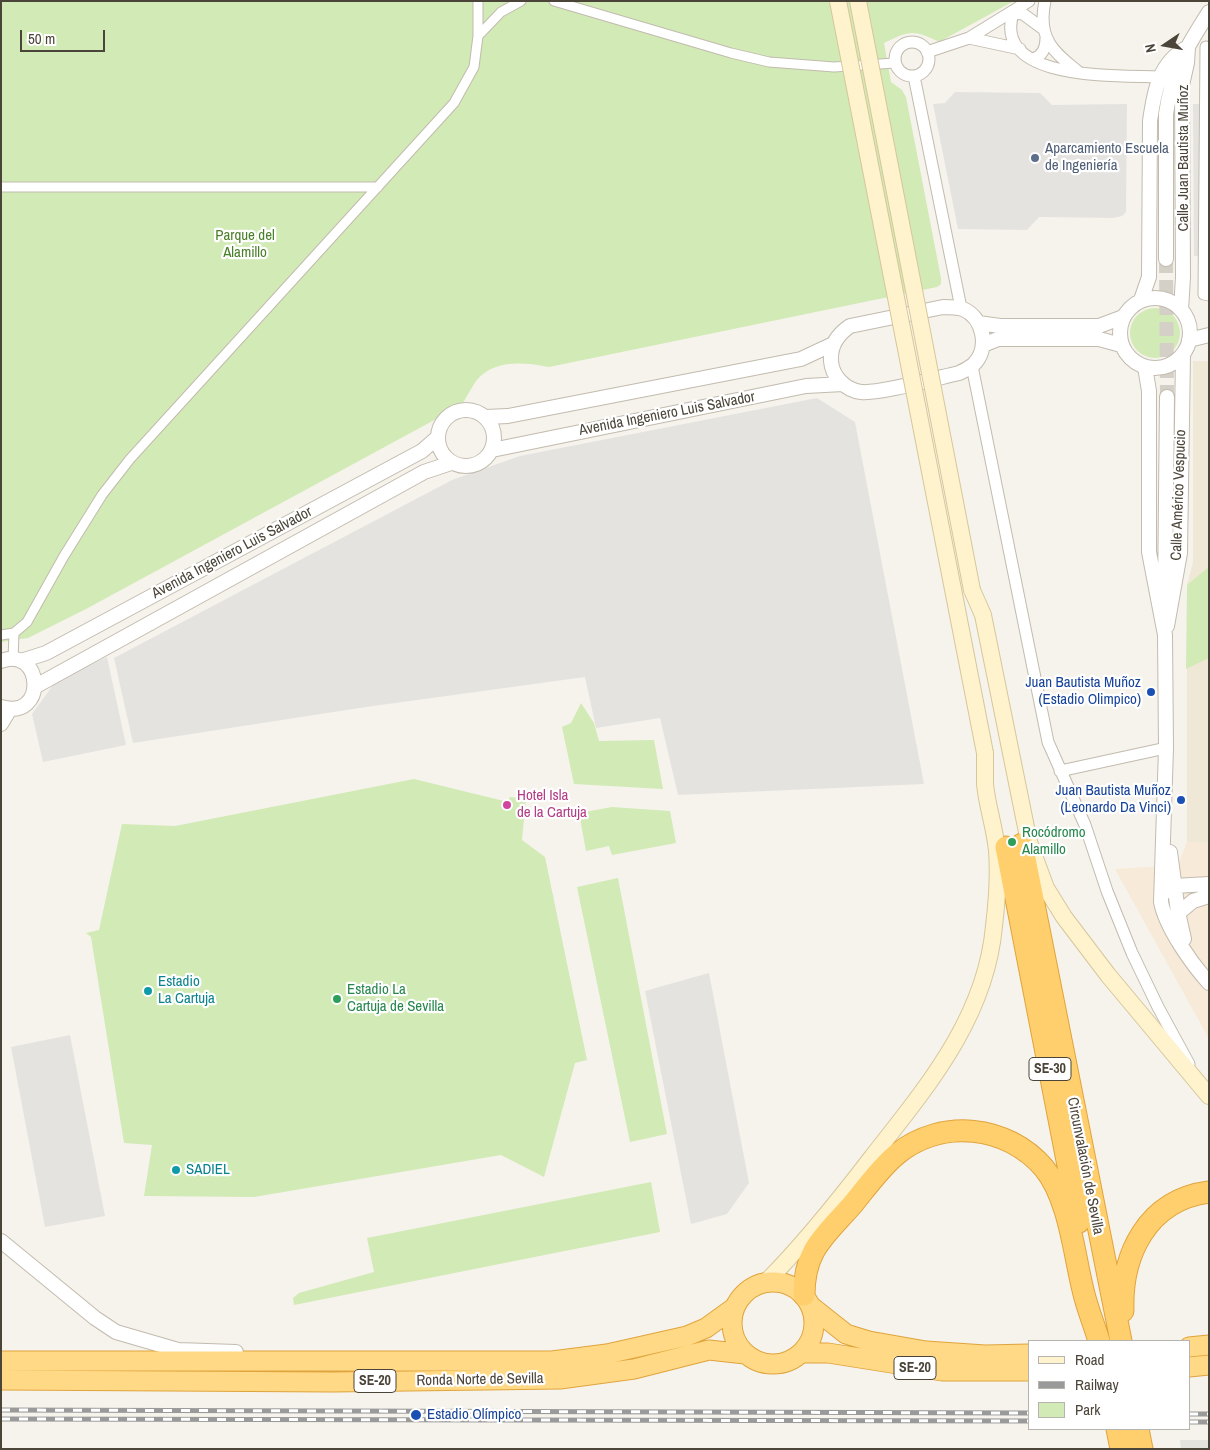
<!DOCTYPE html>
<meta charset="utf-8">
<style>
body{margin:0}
#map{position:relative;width:1210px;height:1450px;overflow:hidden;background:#f6f3ec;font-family:"Archivo Narrow",sans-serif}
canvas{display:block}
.frame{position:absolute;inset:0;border:2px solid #4b4439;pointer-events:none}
.legend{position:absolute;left:1028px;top:1340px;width:162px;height:90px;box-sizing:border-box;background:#fff;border:1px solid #b7b4b0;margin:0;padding:6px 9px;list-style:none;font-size:15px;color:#4b4439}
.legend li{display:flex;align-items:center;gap:10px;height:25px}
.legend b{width:25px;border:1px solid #b7b4b0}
.north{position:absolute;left:1140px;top:20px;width:50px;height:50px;-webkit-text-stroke:4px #fff;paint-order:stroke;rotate:258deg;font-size:14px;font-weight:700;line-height:20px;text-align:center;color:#4b4439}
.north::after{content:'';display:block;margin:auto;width:18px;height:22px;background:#4b4439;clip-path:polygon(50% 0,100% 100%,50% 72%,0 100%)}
.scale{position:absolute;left:20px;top:30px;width:85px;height:22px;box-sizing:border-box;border:2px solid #4b4439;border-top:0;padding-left:6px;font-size:15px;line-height:18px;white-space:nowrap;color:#4b4439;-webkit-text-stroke:4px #fff;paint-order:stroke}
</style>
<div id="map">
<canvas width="1210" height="1450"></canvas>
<div class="frame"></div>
<ul class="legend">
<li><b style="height:6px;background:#fff3cd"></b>Road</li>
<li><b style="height:6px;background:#9a9a9a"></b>Railway</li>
<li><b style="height:14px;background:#d2eab5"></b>Park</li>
</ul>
<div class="north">N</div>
<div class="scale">50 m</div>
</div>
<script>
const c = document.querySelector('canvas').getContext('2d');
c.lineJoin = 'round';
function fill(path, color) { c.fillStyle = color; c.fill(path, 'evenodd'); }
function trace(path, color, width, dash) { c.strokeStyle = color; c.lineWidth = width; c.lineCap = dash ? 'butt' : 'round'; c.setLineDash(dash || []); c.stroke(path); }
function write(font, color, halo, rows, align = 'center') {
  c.font = font + ' "Archivo Narrow",sans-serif'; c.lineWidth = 4.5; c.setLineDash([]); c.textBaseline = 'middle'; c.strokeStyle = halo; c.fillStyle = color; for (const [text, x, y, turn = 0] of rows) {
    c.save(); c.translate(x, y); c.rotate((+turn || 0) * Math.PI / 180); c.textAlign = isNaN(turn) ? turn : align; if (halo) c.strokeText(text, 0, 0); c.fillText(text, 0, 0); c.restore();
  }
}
const commercial = new Path2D(`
 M1187 842H1209V1039L1115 869 1178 865Z`);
const education = new Path2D(`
 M1193 361H1209V842H1187V585L1193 562Z`);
const green = new Path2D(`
 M1 1H1014L939 42C913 29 909 31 884 43L891 82 902 90 906 97 941 278V284L937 287 549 367C525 362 493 359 476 381 471 389 466 397 462 405L86 609 28 638 1 642Z
 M1130 333a25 25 0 1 1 50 0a25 25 0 1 1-50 0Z
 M1209 567V658L1186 669 1187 585Z
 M581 703 594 723 599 741 654 740 663 789 574 784 562 727 571 723Z
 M414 779 508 802 510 797 526 799 522 840 545 857 587 1060 575 1063 544 1177 501 1155 254 1197 144 1196 152 1145 124 1143 91 937 86 933 99 930 122 824 175 826Z
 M612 807 670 811 676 843 612 855 609 846 586 851 579 813Z
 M618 878 667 1134 630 1142 577 887Z
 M651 1182 660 1232 294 1305 293 1298 299 1293 374 1272 367 1238Z`);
const parking = new Path2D(`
 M955 92 1040 93 1052 105 1127 104 1126 212 1122 216 1113 218 1039 217 1027 230 958 229 933 104 945 103Z
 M1193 104H1201L1202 256H1194Z
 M817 398 855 422 924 784 678 795 660 718 596 728 585 677 366 707 133 743 114 658 452 480 520 456Z
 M107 657 126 745 43 762 32 714 56 681Z
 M709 973 749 1183 727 1214 691 1224 645 991Z
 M70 1035 105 1216 45 1227 11 1047Z
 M1180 1440H1209V1449H1181Z`);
const tertiaryTunnel = new Path2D(`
 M1166 259 1167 397`);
const pedestrian = new Path2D(`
 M554 1 731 53 769 62 834 67 895 63
 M478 36 501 12 521 1
 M1 187H378
 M1 635 14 633 27 622 64 556 102 495 130 459 454 103 474 67 478 36V1
 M13 659 14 633`);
const minor = new Path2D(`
 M1045 1C1037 38 1053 52 1080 73
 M1042 28 1023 14 1013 13C992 82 1119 75 1159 77
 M969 38 1020 49
 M895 59a17 17 0 1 1 34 0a17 17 0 1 1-34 0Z
 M1206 47 1204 294 1209 295
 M927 52 969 38 1029 1
 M1032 59C1042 57 1046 48 1046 38
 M914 76 961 308
 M972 366 1048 742 1085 825 1107 891 1132 953 1158 1007 1189 1064
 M1060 771 1166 748`);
const tertiary = new Path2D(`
 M1166 259V114C1172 70 1186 48 1209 12
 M1120 333a35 35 0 1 1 70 0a35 35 0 1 1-70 0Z
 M1141 300 1149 277 1150 121C1154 92 1159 62 1188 47
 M943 307C949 307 957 307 963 309 984 318 990 349 973 365 969 368 964 371 959 373 937 378 880 394 861 392 845 390 832 376 831 361 830 345 838 334 850 326Z
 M1181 310 1183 277 1182 85 1187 63 1188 47
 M978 323 1000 326H1099L1123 317
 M1189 340 1209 335
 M983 345 998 339H1099L1121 345
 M1145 367 1149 391V552L1165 635 1166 748 1161 902C1166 928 1192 964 1209 983
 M438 438a28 28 0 1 1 56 0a28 28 0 1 1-56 0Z
 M486 417 508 416 801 359 833 344
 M492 450 806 386 843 384
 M1165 596 1167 397
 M1167 626 1180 553 1183 355
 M1 661C43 645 48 721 1 707
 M21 661 46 653 422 451 438 437
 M36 686 424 472 451 463
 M1 724 10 709
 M1170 852 1178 912 1184 939
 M1169 891 1174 886 1209 884
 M1174 917 1193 901 1209 896
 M1 1241 95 1318 116 1332 178 1350 236 1352`);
const secondary = new Path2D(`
 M972 590 983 615 1029 842 1046 888 1064 917 1108 975 1209 1096
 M767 1281C805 1243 839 1200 872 1157 926 1088 986 1018 994 926 997 901 999 876 997 851 995 828 987 806 985 784 985 774 985 763 985 753`);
const trunk = new Path2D(`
 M732 1323a41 41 0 1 1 82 0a41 41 0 1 1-82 0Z
 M812 1307 846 1334 869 1341 926 1351 985 1355 1029 1354
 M1189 1347 1209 1345
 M801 1353H828L942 1371H1029
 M1 1361H552L607 1354 687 1336 706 1328 735 1307
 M1189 1367 1209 1365
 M1 1380 333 1382 560 1379 634 1369 709 1350 745 1354`);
const motorway = new Path2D(`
 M1022 844 1121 1341
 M1006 847 1079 1222
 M804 1295C804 1250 824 1237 852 1205 866 1188 880 1168 897 1154 942 1118 1007 1125 1044 1168 1069 1198 1074 1254 1083 1290 1087 1308 1094 1324 1099 1341
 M1123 1311C1121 1255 1147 1200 1209 1192
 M1117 1429 1121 1449
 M1138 1429 1142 1449`);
const rail = new Path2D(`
 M1 1410 1029 1413
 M1189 1414H1209
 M1 1419 1029 1421
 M1189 1422H1209`);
const secondaryBridge = new Path2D(`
 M838 1 985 753
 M858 1 972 590`);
const markers = [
 [1035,158,5,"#5c6f8a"],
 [1151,692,5,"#1a4fb4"],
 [1181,800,5,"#1a4fb4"],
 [507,805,5,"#d1479c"],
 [1012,842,5,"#2e9e5b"],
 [148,991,5,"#0f9aa8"],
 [337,999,5,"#2e9e5b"],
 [176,1170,5,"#0f9aa8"],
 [416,1415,6,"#1a4fb4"]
];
const shields = [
 [1050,1069,42],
 [915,1368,42],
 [375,1381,42]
];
const shieldNames = [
 ["SE-30",1050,1069],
 ["SE-20",915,1368],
 ["SE-20",375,1381]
];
const serviceNames = [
 ["Aparcamiento Escuela",1045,149],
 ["de Ingeniería",1045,166]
];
const streetNames = [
 ["Calle Juan Bautista Muñoz",1184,158,-90],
 ["Avenida Ingeniero Luis Salvador",667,414,-11],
 ["Calle Américo Vespucio",1179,495,-88],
 ["Avenida Ingeniero Luis Salvador",232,553,-28],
 ["Circunvalación de Sevilla",1085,1166,79],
 ["Ronda Norte de Sevilla",480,1380,-1]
];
const parkNames = [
 ["Parque del",245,236],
 ["Alamillo",245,253]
];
const transitNames = [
 ["Juan Bautista Muñoz",1141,683],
 ["(Estadio Olimpico)",1141,700],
 ["Juan Bautista Muñoz",1171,791],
 ["(Leonardo Da Vinci)",1171,808],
 ["Estadio Olímpico",427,1415,"left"]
];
const hotelNames = [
 ["Hotel Isla",517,796],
 ["de la Cartuja",517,813]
];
const leisureNames = [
 ["Rocódromo",1022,833],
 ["Alamillo",1022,850],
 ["Estadio La",347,990],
 ["Cartuja de Sevilla",347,1007]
];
const cultureNames = [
 ["Estadio",158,982],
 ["La Cartuja",158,999],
 ["SADIEL",186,1170]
];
fill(commercial, '#f7ead8');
fill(education, '#efe8d6');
fill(green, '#d2eab5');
fill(parking, '#e5e3e0');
trace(tertiaryTunnel, '#d4d0c8', 14, [14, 7]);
trace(pedestrian, '#c2bbae', 11);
trace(minor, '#c2bbae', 13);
trace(tertiary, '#c2bbae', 16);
trace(secondary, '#d6c79b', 18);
trace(trunk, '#e0a43c', 21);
trace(motorway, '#e0a43c', 23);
trace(pedestrian, '#fff', 9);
trace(minor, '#fff', 11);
trace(tertiary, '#fff', 14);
trace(secondary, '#fff3cd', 16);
trace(trunk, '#ffd985', 19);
trace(motorway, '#ffcf6e', 21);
trace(rail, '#9a9a9a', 5);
trace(rail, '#fff', 3, [9]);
trace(secondaryBridge, '#d6c79b', 18, []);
trace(secondaryBridge, '#fff3cd', 16);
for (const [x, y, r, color] of markers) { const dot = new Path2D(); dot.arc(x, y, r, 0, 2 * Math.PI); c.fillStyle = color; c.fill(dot); trace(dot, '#fff', 2); }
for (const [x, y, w] of shields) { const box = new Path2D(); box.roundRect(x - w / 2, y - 11.5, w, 23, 4); c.fillStyle = '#fff'; c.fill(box); trace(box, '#4b4439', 1); }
write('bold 14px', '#4b4439', null, shieldNames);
write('15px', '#4e5e75', '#fff', serviceNames, 'left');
write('15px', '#4b4439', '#fff', streetNames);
write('15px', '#4a7f2a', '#fff', parkNames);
write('15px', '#164399', '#fff', transitNames, 'right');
write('15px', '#b23c85', '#fff', hotelNames, 'left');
write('15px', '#27864d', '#fff', leisureNames, 'left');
write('15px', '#0d838f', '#fff', cultureNames, 'left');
</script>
